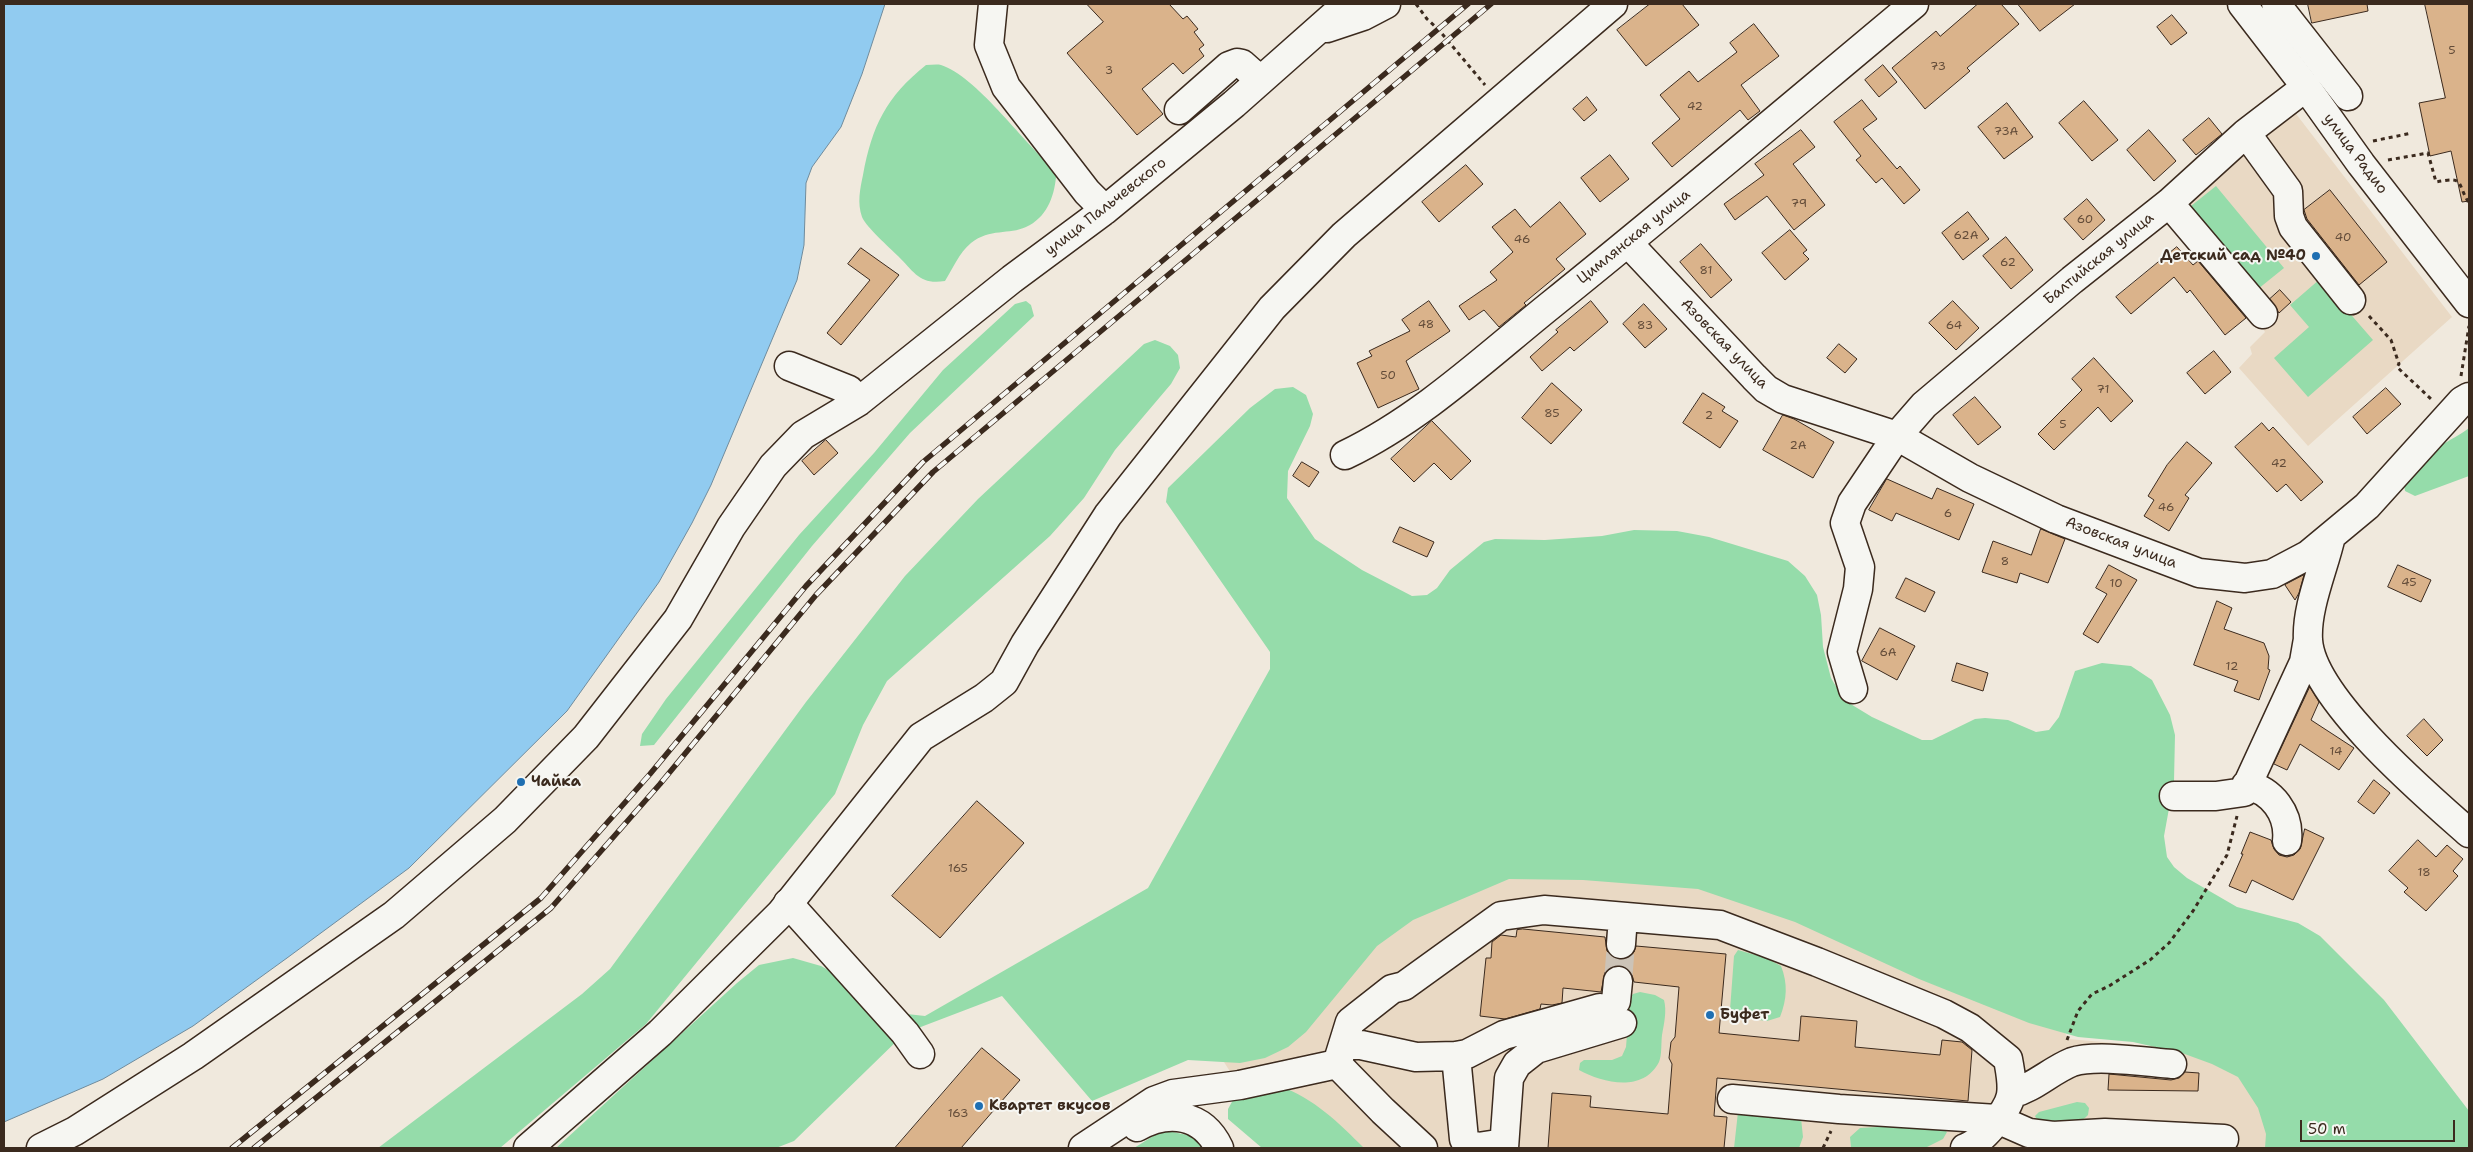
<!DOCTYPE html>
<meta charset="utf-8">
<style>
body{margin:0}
#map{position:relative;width:2473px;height:1152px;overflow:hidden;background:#f0e9dd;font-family:"Shantell Sans",sans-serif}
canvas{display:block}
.frame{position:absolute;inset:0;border:5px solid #3b2a1e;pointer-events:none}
.scale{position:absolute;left:2300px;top:1120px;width:155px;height:22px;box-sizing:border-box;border:2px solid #3b2a1e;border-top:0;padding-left:6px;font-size:15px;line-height:18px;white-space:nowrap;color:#3b2a1e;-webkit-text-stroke:4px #f6f6f2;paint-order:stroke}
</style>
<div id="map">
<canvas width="2473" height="1152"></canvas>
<div class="frame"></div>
<div class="scale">50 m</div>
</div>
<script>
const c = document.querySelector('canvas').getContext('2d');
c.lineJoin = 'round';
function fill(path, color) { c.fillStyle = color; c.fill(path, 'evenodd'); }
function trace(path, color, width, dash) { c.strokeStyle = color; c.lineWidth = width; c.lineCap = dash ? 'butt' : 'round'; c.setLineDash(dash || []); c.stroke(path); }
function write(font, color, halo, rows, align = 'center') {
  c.font = font + ' "Shantell Sans",sans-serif'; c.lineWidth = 4; c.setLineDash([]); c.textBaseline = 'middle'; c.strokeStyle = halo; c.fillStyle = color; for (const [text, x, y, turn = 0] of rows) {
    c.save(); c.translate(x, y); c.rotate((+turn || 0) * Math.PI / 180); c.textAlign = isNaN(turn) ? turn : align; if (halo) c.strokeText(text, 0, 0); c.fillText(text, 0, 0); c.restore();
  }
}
const built = new Path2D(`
 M2290 106 2452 317 2308 446 2239 368 2252 354 2250 347 2265 332 2181 199Z
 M1281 809 1749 848 2043 988 2068 1039 2243 1054 2314 1148H1279L1151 948Z`);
const green = new Path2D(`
 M926 65C931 65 937 64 941 65 976 76 1022 141 1051 166L1056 177C1054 198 1046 218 1026 227 1009 235 990 228 971 243 959 253 953 268 945 281 920 285 915 273 898 256 889 247 867 228 862 217 857 203 860 189 863 175 872 126 886 97 926 65Z
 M2216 186 2284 268 2258 289 2191 206Z
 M2320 279 2373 340 2308 397 2274 358 2309 327 2290 305Z
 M1026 301 1031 305 1034 316 910 433 812 546 654 745 640 746 642 734 666 699 799 535 874 453 943 370 1015 304Z
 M1155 340 1170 346 1178 355 1180 368 1171 384 1115 450 1084 498 1050 536 887 681 863 725 835 794 646 1024 500 1148H378L582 994 610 969 806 702 905 576 978 499 1144 344Z
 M1293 387 1306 395 1313 414 1310 426 1288 471 1287 498 1315 539 1362 570 1412 596 1427 595 1437 588 1450 570 1484 542 1495 539 1545 540 1602 536 1634 530 1677 531 1709 537 1788 561 1805 576 1817 595 1821 615 1823 647 1831 678 1844 700 1872 717 1922 740H1932L1975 719 1985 718 2008 720 2036 732 2049 730 2059 717 2075 671 2102 663 2131 666 2152 680 2170 715 2175 735 2174 781 2164 836 2167 857 2174 867 2187 878 2237 907 2298 923 2320 936 2384 1000 2469 1111V1148H2265L2266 1134 2258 1108 2238 1077 2212 1064 2182 1053 2133 1042 2078 1037 2029 1023 1919 979 1795 922 1698 889 1583 880 1509 879 1413 920 1377 946 1306 1032 1288 1047 1265 1058 1240 1063 1188 1060 1092 1101 1002 996 905 1033 794 1141 776 1148H556L737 983 759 965 793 958 821 966 907 1014 925 1016 1148 888 1270 669V652L1166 502 1168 488 1250 408 1275 389Z
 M2469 428V476L2415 496 2405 491C2401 459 2449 444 2469 428Z
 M1738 950 1766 958 1781 966C1788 984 1787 999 1780 1017L1767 1021 1735 1017 1730 1010 1734 956Z
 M1640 992 1655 995 1664 1000C1667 1011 1664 1024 1662 1035 1661 1043 1662 1055 1659 1062 1643 1093 1603 1083 1579 1070L1580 1063 1584 1060H1612L1622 1056 1626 1047 1630 998 1633 994Z
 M1279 1086C1314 1098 1339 1123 1364 1148H1262L1228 1119V1109L1233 1100Z
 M2077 1102 2085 1103 2089 1108 2088 1115C2075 1129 2055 1123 2038 1121L2035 1116 2039 1112Z
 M1738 1112 1801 1118 1803 1137 1799 1148H1734Z
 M1894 1126 1941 1128 1947 1132 1943 1139 1927 1147H1851L1850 1137 1860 1128Z
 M1168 1131 1192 1136 1206 1148H1134L1155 1135Z`);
const water = new Path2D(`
 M4 4H885L862 74 841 127 812 167 806 183 804 245 797 280 711 485 692 523 659 582 567 711 409 868 287 958 193 1026 103 1079 4 1122Z`);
const building = new Path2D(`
 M1087 4H1169L1183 19 1187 16 1198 29 1194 32 1204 45 1199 49 1204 56 1183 74 1173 63 1142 89 1163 114 1137 135 1067 53 1103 22Z
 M1650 4H1682L1699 25 1646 66 1617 30Z
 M1978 4H2001L2019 24 1967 68 1970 71 1925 109 1892 68 1936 31 1940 36Z
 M2018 4H2075L2040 31Z
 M2308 4H2367L2368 11 2312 23Z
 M2425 4H2469V201L2462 202 2451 151 2430 156 2419 103 2445 98Z
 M2172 15 2187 33 2171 45 2157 27Z
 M1754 24 1779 56 1741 85 1760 111 1748 120 1740 110 1672 167 1652 143 1680 119 1660 95 1689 71 1698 82 1737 52 1730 43Z
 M1883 65 1897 82 1879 97 1865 80Z
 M1587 97 1597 110 1584 121 1573 109Z
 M1862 100 1877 119 1863 129 1897 169 1900 166 1920 190 1904 204 1882 178 1876 183 1856 160 1861 156 1834 122Z
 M2084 101 2118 140 2092 161 2059 123Z
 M2007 103 2033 137 2004 159 1978 127Z
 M2209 118 2222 134 2196 155 2183 140Z
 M1801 130 1815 147 1793 164 1825 205 1794 230 1767 196 1735 220 1724 204 1764 175 1755 164Z
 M2149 130 2176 161 2154 181 2127 150Z
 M1610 155 1629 179 1600 202 1581 178Z
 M1466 165 1483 184 1439 222 1422 202Z
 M2330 190 2387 262 2359 285 2307 219 2304 210Z
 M2087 199 2105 220 2083 240 2064 219Z
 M1560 202 1586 234 1556 259 1565 269 1524 303 1526 305 1499 327 1484 310 1469 320 1459 306 1497 280 1490 272 1513 252 1492 227 1515 209 1530 227Z
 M1968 212 1989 239 1963 260 1942 233Z
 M1790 230 1807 250 1803 253 1809 259 1785 280 1762 253Z
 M2006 237 2033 270 2011 289 1983 256Z
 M1701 244 1732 280 1711 298 1680 262Z
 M2177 247 2193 265 2198 261 2246 318 2225 335 2190 290 2187 293 2174 277 2131 314 2116 297Z
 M861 248 899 275 841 345 827 333 870 280 848 264Z
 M2280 290 2291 302 2279 313 2270 299Z
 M1429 301 1450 331 1406 361 1419 389 1378 408 1357 363 1372 356 1369 351 1410 331 1402 320Z
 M1591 301 1608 322 1574 351 1570 347 1542 371 1530 357 1558 332 1556 330Z
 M1953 301 1979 328 1956 350 1929 323Z
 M1644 304 1667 329 1645 348 1623 324Z
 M1839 344 1857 359 1845 373 1827 358Z
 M2214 351 2231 372 2205 394 2187 373Z
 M2094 358 2133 401 2111 422 2098 407 2054 450 2038 434 2082 390 2072 379Z
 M1552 383 1582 410 1551 444 1522 418Z
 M2386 388 2401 404 2367 434 2353 417Z
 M1703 393 1725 407 1722 411 1738 421 1720 448 1683 423Z
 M1975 397 2001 427 1978 445 1953 415Z
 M1783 415 1794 419 1834 442 1813 478 1763 450Z
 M1432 421 1471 461 1451 480 1434 463 1414 482 1391 459Z
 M2262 423 2269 431 2273 427 2323 482 2301 501 2286 484 2277 492 2235 447Z
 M826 440 838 453 814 475 802 461Z
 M2187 442 2212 463 2185 495 2189 498 2169 531 2144 516 2154 500 2148 496 2167 465Z
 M1302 462 1319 472 1309 487 1293 476Z
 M1887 479 1932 499 1937 488 1974 504 1959 540 1896 513 1892 521 1869 510Z
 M1400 527 1434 542 1427 557 1393 542Z
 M2041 529 2065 539 2048 583 2020 573 2017 583 1982 572 1993 541 2031 555Z
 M2109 565 2137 580 2098 643 2083 634 2107 594 2096 588Z
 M2398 565 2431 580 2421 602 2388 587Z
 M2304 575 2299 593 2295 600 2285 585Z
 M1906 578 1935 592 1925 612 1896 598Z
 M2217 601 2232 608 2224 629 2264 643 2269 656 2268 669 2270 670 2259 700 2234 691 2238 681 2194 665Z
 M1880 628 1915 646 1897 680 1862 661Z
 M1957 663 1988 673 1983 691 1952 681Z
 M2310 687 2319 702 2311 720 2354 748 2339 770 2300 744 2287 770 2274 764Z
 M2424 719 2443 740 2427 756 2407 736Z
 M2374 780 2390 793 2374 814 2358 802Z
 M977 801 1024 843 940 938 892 896Z
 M2305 829 2324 838 2293 900 2252 880 2246 893 2229 886 2243 854H2241L2250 832 2271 840 2274 849 2279 855 2287 857 2294 855 2300 849Z
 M2418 840 2436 857 2447 845 2463 859 2453 871 2458 876 2426 911 2404 892 2408 888 2389 871Z
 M1523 929 1605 937 1607 951 1613 957 1619 959 1628 958 1634 952 1636 946 1726 954 1719 1033 1799 1041 1801 1016 1857 1021 1855 1047 1940 1055 1942 1040 1962 1042 1972 1050 1968 1101 1717 1078 1714 1116 1727 1117 1724 1148H1548L1552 1093 1591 1096 1590 1107 1668 1114 1672 1064 1669 1058 1671 1042 1675 1037 1679 987 1634 982 1632 975 1627 969 1619 965 1611 967 1605 972 1601 992 1563 988 1562 1003 1552 1005 1541 1004 1540 1009 1505 1019 1480 1016 1486 958H1491L1492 942 1501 935 1516 937 1517 930Z
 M982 1048 1020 1080 961 1148H895Z
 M2185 1072 2199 1073 2198 1091 2108 1090 2109 1074 2171 1080 2179 1078Z`);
const minorTunnel = new Path2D(`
 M1618 981 1621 944`);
const path = new Path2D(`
 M1416 4 1427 19 1438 29 1485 85
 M2373 141 2412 133
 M2388 160 2428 153 2436 182C2466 176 2456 183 2469 203
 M2369 316 2391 340 2399 364 2397 367 2432 400
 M2461 376 2469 326
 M2067 1040 2078 1011 2092 994 2109 986 2150 960 2169 943 2193 911 2227 855 2237 816
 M1823 1148 1831 1131`);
const minor = new Path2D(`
 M993 4 989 45 1006 87 1087 192 1105 210
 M2276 4 2348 96
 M1327 28 1363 16 1386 4
 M1179 110 1229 66 1237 63 1242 64 1260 80
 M2246 133 2288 191 2289 216 2293 227 2351 300
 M2169 203 2263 314
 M1628 243 1754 377 1766 389 1783 399 1897 436 1970 478 2056 519 2199 573 2245 578 2272 574 2308 555 2367 506 2462 401 2469 397
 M789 366 849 390 858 402
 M1345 455C1422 418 1486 357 1552 304 1674 206 1794 104 1914 4
 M2331 536C2324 568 2306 607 2308 640 2312 698 2425 794 2469 833
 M1853 689 1842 652 1858 589 1860 567 1845 523 1852 503 1897 436 1924 405 2072 280 2169 203 2246 133 2306 87
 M2246 785C2272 790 2290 814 2287 841
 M2174 796H2216L2244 792 2304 662 2308 639
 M788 903 905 1033 920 1054
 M1621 944 1623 917
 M1616 1001 1618 981
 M1343 1045H1361L1416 1057 1456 1056 1467 1054 1504 1035 1600 1008
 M1456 1056 1464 1139 1467 1144 1478 1147 1504 1143
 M1337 1064 1350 1022 1392 989 1404 986 1501 916 1544 910 1720 925 1817 962 1944 1014 1970 1028 2008 1059C2010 1071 2013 1083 2011 1095 2008 1111 1981 1143 1965 1148
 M1337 1064 1383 1111 1423 1148
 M2011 1094C2034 1088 2050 1071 2072 1062 2096 1054 2146 1062 2172 1064
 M1732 1099 1839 1109 1997 1119 2029 1133 2053 1136 2105 1133 2224 1139
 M1137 1127C1169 1109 1203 1114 1219 1148
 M41 1148 75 1131 193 1056 394 915 505 820 586 737 678 619 731 527 773 466 803 435 858 402 1012 279 1105 210 1234 104 1347 4
 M1083 1148 1154 1101 1173 1094 1240 1085 1337 1064
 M1504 1148 1509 1078 1517 1064 1536 1049 1622 1023`);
const major = new Path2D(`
 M2242 4 2306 87 2361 164 2469 303
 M528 1148 660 1033 781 913 921 737 984 698 1004 682 1025 644 1108 515 1272 308 1344 235 1613 4`);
const rail = new Path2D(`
 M232 1148 541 898 650 774 806 586 923 462 1468 4
 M254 1148 551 908 660 784 816 595 933 472 1491 4`);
const markers = [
 [2316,256,5,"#1f6fb2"],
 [521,782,5,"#1f6fb2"],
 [1710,1015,5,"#1f6fb2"],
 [979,1106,5,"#1f6fb2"]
];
const numberNames = [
 ["5",2452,51],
 ["73",1938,67],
 ["3",1109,71],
 ["42",1695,107],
 ["73А",2006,132],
 ["79",1799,204],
 ["60",2085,220],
 ["62А",1966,236],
 ["40",2343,238],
 ["46",1522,240],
 ["62",2008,263],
 ["81",1706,271],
 ["48",1426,325],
 ["83",1645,326],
 ["64",1954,326],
 ["50",1388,376],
 ["71",2103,390],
 ["85",1552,414],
 ["2",1709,416],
 ["5",2063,425],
 ["2А",1798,446],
 ["42",2279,464],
 ["46",2166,508],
 ["6",1948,514],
 ["8",2005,562],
 ["45",2409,583],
 ["10",2116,584],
 ["6А",1888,653],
 ["12",2232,667],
 ["14",2336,752],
 ["165",958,869],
 ["18",2424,873],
 ["163",958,1114]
];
const streetNames = [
 ["улица Радио",2355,154,53],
 ["улица Пальчевского",1106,207,-38],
 ["Цимлянская улица",1634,237,-39],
 ["Балтийская улица",2099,259,-39],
 ["Азовская улица",1724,344,46],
 ["Азовская улица",2121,543,21]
];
const poiNames = [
 ["Детский сад №40",2306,256,"right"],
 ["Чайка",531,782],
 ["Буфет",1720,1015],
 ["Квартет вкусов",989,1106]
];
fill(built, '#e9d9c4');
fill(green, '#95dcaa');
fill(water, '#91cbf0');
trace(water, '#6f8b9c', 1);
fill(building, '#dab38b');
trace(building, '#3b2a1e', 1);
trace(minorTunnel, '#ccc3b7', 28, [28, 14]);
trace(minor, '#3b2a1e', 31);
trace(major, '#3b2a1e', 31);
trace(path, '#3b2a1e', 3, [4, 4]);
trace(minor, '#f6f6f2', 28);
trace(major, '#f6f6f2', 28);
trace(rail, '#3b2a1e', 5.5);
trace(rail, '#f6f6f2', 4, [11]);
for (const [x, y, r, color] of markers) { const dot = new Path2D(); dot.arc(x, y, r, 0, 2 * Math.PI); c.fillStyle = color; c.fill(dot); trace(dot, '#f6f6f2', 2); }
write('12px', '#634c39', null, numberNames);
write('15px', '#3b2a1e', '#f6f6f2', streetNames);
write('bold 15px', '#3b2a1e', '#f6f6f2', poiNames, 'left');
</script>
